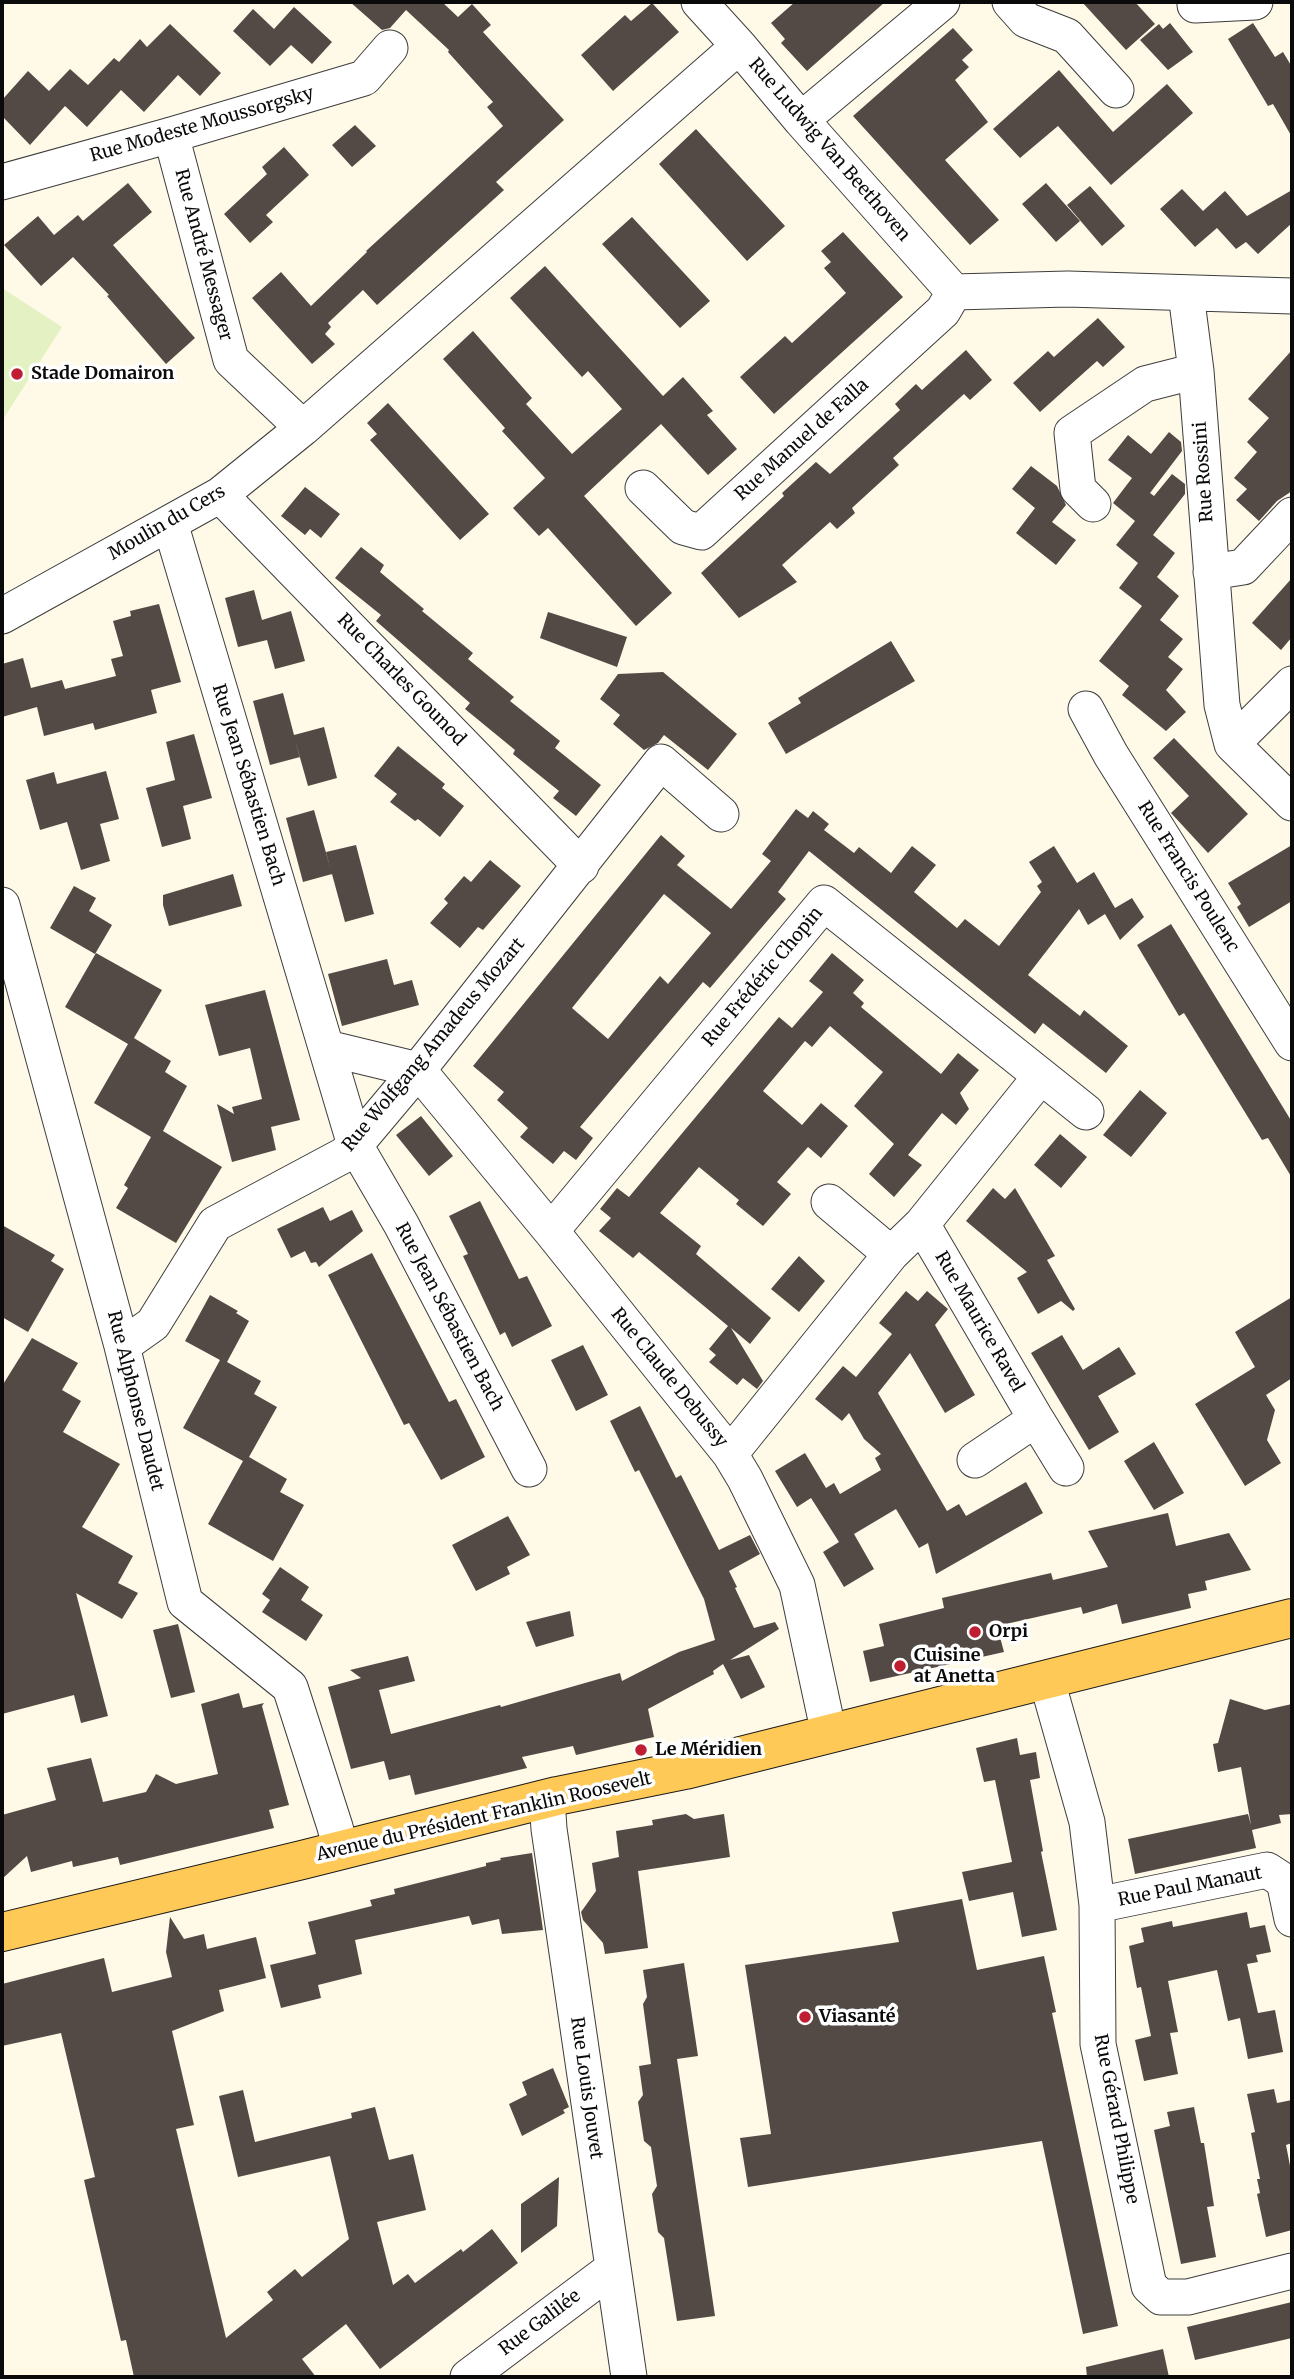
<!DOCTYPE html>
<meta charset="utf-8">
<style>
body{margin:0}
#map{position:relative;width:1294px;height:2379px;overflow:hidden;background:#fff9e7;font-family:Merriweather,serif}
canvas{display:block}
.frame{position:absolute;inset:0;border:4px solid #0a0a0a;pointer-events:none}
</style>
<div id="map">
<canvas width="1294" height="2379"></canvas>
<div class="frame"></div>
</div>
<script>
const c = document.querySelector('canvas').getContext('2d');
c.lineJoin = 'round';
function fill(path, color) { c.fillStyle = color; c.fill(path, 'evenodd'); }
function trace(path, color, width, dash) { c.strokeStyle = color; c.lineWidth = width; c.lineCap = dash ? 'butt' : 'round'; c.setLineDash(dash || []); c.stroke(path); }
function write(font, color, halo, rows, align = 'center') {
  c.font = font + ' Merriweather,serif'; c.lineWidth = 7; c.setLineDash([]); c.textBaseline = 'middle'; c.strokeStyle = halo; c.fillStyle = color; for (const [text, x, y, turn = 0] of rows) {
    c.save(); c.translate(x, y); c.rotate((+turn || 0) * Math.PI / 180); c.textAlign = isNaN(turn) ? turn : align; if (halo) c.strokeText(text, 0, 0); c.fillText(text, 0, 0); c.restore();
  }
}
const pitch = new Path2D(`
 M2 288 62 327 2 421Z`);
const building = new Path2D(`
 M350 2H442L458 17 472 4 491 25 483 32 564 120 496 182 504 190 377 305 363 290 328 323 331 327 325 334 335 344 312 364 252 298 281 272 311 306 367 252 366 251 503 126 487 107 493 102 448 52 449 50 406 10 390 28 382 30Z
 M795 2H885L807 71 781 43 785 39 771 23Z
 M1082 2H1135L1155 24 1126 50Z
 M652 3 679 32 613 91 581 55 625 15 631 21Z
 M294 7 332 42 312 64 291 45 270 66 233 31 253 9 274 29Z
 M1170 23 1193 52 1168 70 1140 40 1159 24 1163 29Z
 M1253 23 1275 57 1283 52 1292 67V137L1273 104 1268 106 1228 39Z
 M170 24 221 73 200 96 178 75 144 112 121 90 87 127 65 106 30 145 2 116V100L28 71 49 91 70 69 88 85 114 58 119 62 140 39 147 47Z
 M953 28 973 50 962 60 969 67 955 80 988 122 945 160 999 220 970 245 853 116Z
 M1059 70 1113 132 1167 84 1193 113 1111 185 1058 126 1020 158 993 129Z
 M355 125 376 146 352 167 332 145Z
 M696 129 785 226 747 261 659 164Z
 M284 147 309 175 266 215 273 222 250 243 224 214 267 174 262 167Z
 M128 183 152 212 113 245 195 338 166 364 107 296 109 295 73 257 41 286 4 245 38 216 54 235 78 215 83 221Z
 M1046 183 1080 221 1056 242 1022 204Z
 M1090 186 1125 226 1102 246 1067 205Z
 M1182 189 1203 211 1225 191 1247 216 1292 190V223L1258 254 1246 242 1236 249 1217 228 1195 247 1160 209Z
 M632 217 710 301 680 328 602 244Z
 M843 232 903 297 774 414 740 377 785 336 792 343 846 293 824 268 831 262 821 251Z
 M545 266 663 396 683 377 713 411 707 415 737 449 708 475 661 424 584 496 672 593 636 626 548 528 539 536 513 508 545 478 502 431 505 428 443 359 473 331 532 398 526 404 572 454 622 409 588 371 582 377 510 298Z
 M1098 318 1125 347 1103 367 1097 361 1040 412 1013 383 1048 351 1054 357Z
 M966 350 992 380 970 400 964 394 893 458 899 465 852 508 855 513 837 529 830 522 782 565 797 582 739 618 701 573 784 496 782 493 816 462 830 474 900 410 895 404 916 384 922 390Z
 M1292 350V491L1277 501 1259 521 1236 500 1247 489 1234 478 1257 452 1247 442 1269 418 1248 399Z
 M388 403 489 514 460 540 370 440 377 434 367 423Z
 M1169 432 1181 442 1182 451 1150 493 1154 496 1172 474 1185 484V494L1153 535 1175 553 1157 577 1179 596 1160 620 1183 639 1168 657 1183 669 1166 690 1186 712 1166 731 1122 695 1129 686 1099 661 1142 606 1119 588 1138 563 1116 545 1135 521 1113 503 1132 478 1108 460 1128 435 1151 454Z
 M1031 466 1057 486 1066 505 1052 522 1076 540 1056 565 1016 533 1035 508 1047 518 1012 489Z
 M305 487 340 514 321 538 310 529 305 535 281 516Z
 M361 547 384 565 380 572 424 609 422 611 473 653 468 659 514 697 510 701 560 741 555 748 601 785 576 816 553 798 559 791 513 754 515 750 465 709 470 703 376 621 381 615 335 578Z
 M1292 578V637L1281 650 1252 623Z
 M254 590 262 620 291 611 305 661 275 669 267 640 238 647 225 598Z
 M159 604 181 682 151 690 157 713 95 730 93 723 44 736 37 707 2 717V664L23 658 31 688 62 680 65 689 116 676 111 659 123 656 113 621 131 616 130 611Z
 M548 612 627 637 617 667 540 638Z
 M891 641 915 681 786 754 768 723 801 703 798 698Z
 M663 672 737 734 708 770 664 735 658 743 644 750 613 724 620 715 600 699 618 674Z
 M283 693 294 735 324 727 337 778 308 786 295 740 300 757 270 765 253 701Z
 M194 734 212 798 183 806 191 839 162 847 146 788 175 780 166 742Z
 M1174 738 1248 814 1208 853 1171 813 1189 796 1153 758Z
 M398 746 445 784 442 788 464 806 440 837 418 819 415 821 390 802 397 794 374 776Z
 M106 771 119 819 100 824 110 861 81 870 67 822 40 830 26 780 54 772 57 784Z
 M796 809 808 818 813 811 829 824 824 830 854 853 859 847 891 873 912 846 936 865 914 892 957 928 965 919 999 946 1041 892 1037 886 1042 882 1029 862 1054 846 1077 883 1094 872 1115 908 1132 898 1144 917 1120 940 1105 914 1088 925 1079 909 1028 975 1080 1016 1084 1010 1128 1046 1106 1073 1043 1023 1035 1034 809 851 778 892 786 899 710 988 703 982 580 1127 593 1138 576 1160 564 1151 553 1164 520 1137 528 1128 497 1100 504 1092 473 1066 661 835 685 856 677 865 731 909 771 861 762 854ZM664 894 711 933 668 984 660 976 608 1039 572 1008Z
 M314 810 332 874 303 882 286 818Z
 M356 845 374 914 345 922 326 852Z
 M1292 845V901L1249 927 1237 907 1241 904 1228 883Z
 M490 860 521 886 483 930 478 927 460 948 430 923 448 903 444 899 464 876 471 882Z
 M233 874 242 906 169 926 163 905V895Z
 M74 886 96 898 89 911 112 925 95 954 50 928Z
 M1171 924 1292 1122V1178L1268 1138 1262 1140 1184 1013 1179 1016 1137 945Z
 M96 953 162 990 134 1038 171 1061 165 1072 187 1086 163 1131 222 1167 176 1243 116 1208 128 1188 124 1185 151 1137 94 1103 128 1044 65 1007Z
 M832 953 864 980 853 993 864 1003 861 1007 941 1074 958 1053 979 1070 960 1093 969 1109 956 1125 942 1113 908 1155 922 1165 894 1197 869 1174 894 1144 854 1106 883 1072 830 1026 812 1047 805 1041 763 1091 802 1125 821 1103 848 1126 821 1158 808 1147 777 1182 791 1194 763 1226 736 1204 739 1200 699 1167 660 1213 701 1246 696 1254 771 1318 750 1344 731 1328 763 1381 757 1389 743 1378 737 1385 709 1362 716 1355 709 1349 728 1326 639 1252 633 1258 599 1231 611 1218 600 1209 617 1188 629 1197 779 1017 792 1028 823 992 809 981Z
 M387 959 394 985 412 980 419 1005 342 1026 328 974Z
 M265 990 300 1120 271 1127 276 1150 232 1162 217 1104 234 1114 232 1107 262 1099 250 1048 219 1056 205 1005Z
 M1140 1090 1167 1113 1131 1157 1103 1135Z
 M421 1116 453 1156 429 1176 396 1135Z
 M1060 1134 1087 1157 1061 1188 1034 1165Z
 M993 1188 1005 1199 1015 1188 1055 1256 1047 1260 1075 1309 1073 1311 1061 1301 1038 1314 1017 1278 1027 1272 966 1221Z
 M480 1201 519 1279 527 1276 552 1326 512 1347 505 1332 500 1335 463 1256 468 1254 449 1216Z
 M323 1207 330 1221 352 1210 363 1231 319 1267 316 1262 311 1263 305 1251 291 1258 277 1229Z
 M2 1225 55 1255 51 1261 64 1269 28 1332 2 1317Z
 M372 1253 449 1402 456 1399 485 1457 441 1480 409 1423 404 1425 328 1275Z
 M799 1256 825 1281 799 1312 771 1289Z
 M906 1291 918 1301 927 1291 948 1309 935 1325 975 1395 945 1413 910 1353 878 1393 947 1511 959 1504 966 1516 1026 1482 1043 1513 936 1574 928 1543 919 1548 896 1509 854 1534 874 1569 844 1587 823 1552 839 1542 811 1498 797 1507 775 1471 805 1453 826 1488 834 1483 840 1494 881 1470 875 1458 881 1454 864 1439 849 1413 842 1421 815 1399 843 1366 856 1377 892 1334 879 1323Z
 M210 1295 238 1311 236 1313 249 1321 227 1362 261 1381 254 1394 277 1407 249 1457 287 1479 280 1492 304 1505 273 1561 208 1524 243 1461 183 1428 220 1360 185 1341Z
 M1292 1297V1378L1266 1395 1275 1410 1267 1440 1281 1463 1245 1486 1195 1404 1255 1367 1235 1332Z
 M1062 1335 1083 1370 1119 1347 1136 1374 1098 1396 1119 1432 1089 1450 1031 1353Z
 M32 1338 78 1363 62 1390 81 1401 63 1432 120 1464 82 1527 133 1556 118 1583 138 1593 122 1619 76 1593 108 1716 81 1723 74 1695 2 1714V1386Z
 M583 1345 608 1395 576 1411 551 1360Z
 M640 1406 676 1478 681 1475 719 1550 750 1535 760 1554 729 1571 737 1587 735 1588 754 1628 775 1622 779 1629 730 1660 749 1655 765 1687 741 1699 723 1664 713 1671 714 1674 648 1709 654 1737 576 1755 573 1746 522 1757 527 1768 415 1795 410 1775 389 1780 384 1761 351 1769 328 1687 361 1678 350 1670 408 1656 415 1681 379 1690 391 1734 500 1705 501 1707 620 1673 622 1681 679 1652 715 1640 704 1599 639 1470 635 1472 610 1421Z
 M1154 1442 1184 1493 1154 1510 1124 1461Z
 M1168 1513 1176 1546 1229 1533 1251 1570 1205 1581 1207 1590 1188 1594 1191 1608 1122 1624 1117 1604 1083 1614 1081 1607 997 1626 1004 1652 870 1682 863 1651 884 1646 879 1624 944 1608 942 1598 1051 1573 1053 1580 1108 1567 1088 1531Z
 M508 1516 530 1555 507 1567 510 1574 476 1591 452 1545Z
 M280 1567 309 1587 301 1600 323 1615 306 1641 262 1612 270 1600 262 1594Z
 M570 1611 574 1636 536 1647 526 1622Z
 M178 1624 195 1692 171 1698 153 1630Z
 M239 1693 243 1708 264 1703 262 1706 289 1805 269 1810 274 1828 120 1865 118 1857 73 1867 72 1861 31 1872 27 1856 2 1879V1815L56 1800 47 1768 91 1758 103 1802 146 1792 156 1774 176 1784 218 1774 201 1704Z
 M1230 1699 1265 1710 1292 1704V1814L1279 1815 1281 1823 1252 1830 1256 1848 1135 1874 1128 1839 1248 1814 1251 1825 1241 1767 1218 1772 1213 1744 1218 1743Z
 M1017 1738 1020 1755 1036 1752 1040 1778 1030 1780 1043 1851 1041 1852 1057 1930 1022 1937 1013 1892 969 1901 962 1872 1012 1862 995 1780 984 1782 976 1748Z
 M686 1814 694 1819 724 1814 730 1857 638 1871 648 1948 605 1954 603 1943 583 1920 581 1912 596 1891 592 1863 619 1857 616 1831 653 1825 652 1820Z
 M532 1853 543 1930 502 1934 499 1919 472 1925 469 1916 355 1940 362 1974 318 1985 321 1998 281 2008 270 1965 316 1954 308 1922 372 1906 370 1900 395 1894 394 1889 486 1866V1863L501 1860 500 1858Z
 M962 1899 977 1970 1044 1956 1056 2012 1052 2013 1118 2326 1083 2334 1042 2141 748 2187 740 2138 771 2134 745 1965 899 1942 892 1912Z
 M1247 1912 1250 1928 1265 1925 1271 1952 1256 1955 1258 1962 1247 1964 1258 2013 1275 2010 1283 2052 1248 2059 1240 2018 1228 2021 1217 1970 1168 1981 1178 2032 1170 2033 1178 2074 1144 2081 1135 2040 1151 2036 1141 1987 1137 1988 1129 1946 1144 1942 1141 1928 1172 1921 1173 1927Z
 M170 1917 184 1939 204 1934 207 1949 256 1937 266 1978 219 1990 224 2011 172 2031 194 2125 176 2129 226 2338 273 2300 267 2292 295 2269 302 2277 349 2239 330 2156 238 2177 219 2096 243 2090 255 2142 352 2118 351 2113 375 2107 389 2160 413 2154 426 2210 377 2222 393 2285 408 2274 415 2283 461 2249 463 2252 492 2229 518 2263 380 2369 346 2324 302 2359 316 2377H134L126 2340 121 2341 84 2180 95 2177 61 2033 2 2046V1984L104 1958 112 1992 172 1977 166 1952Z
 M684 1963 698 2056 677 2059 715 2316 677 2321 664 2238 658 2232 652 2194 657 2186 651 2147 644 2141 638 2102 643 2095 639 2066 651 2064 643 2004 647 1997 643 1970Z
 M553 2068 569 2107 563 2110 565 2113 522 2136 509 2104 527 2095 522 2082Z
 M1274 2089 1277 2103 1292 2100V2143L1286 2145 1292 2176V2230L1266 2237 1257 2194 1260 2193 1257 2179H1260L1251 2133 1255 2132 1247 2094Z
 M1194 2107 1201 2143H1204L1214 2206 1207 2207 1216 2257 1181 2264 1154 2130 1170 2126 1167 2112Z
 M559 2177 557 2226 521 2253V2204Z
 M1292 2302V2338L1195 2360 1187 2327Z
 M1163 2349 1169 2377H1087L1086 2367Z`);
const minor = new Path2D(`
 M699 2 739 46
 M1010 2 1026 20 1067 36 1116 90
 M1195 5 1255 2
 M801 120 942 2
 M171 135 231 360 303 428
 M2 182 171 135 364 78 390 48
 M1186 294 1196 371 1222 705 1232 744 1292 803
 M643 488 683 527 701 532 943 311 954 292
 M220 495 581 866
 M1093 504 1078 489 1072 433 1145 384 1196 371
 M170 523 355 1145 401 1224 529 1469
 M1211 572 1243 567 1292 515
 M2 616 220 495 303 428 739 46 801 120 954 292 1068 289 1292 296
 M1086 709 1111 755 1292 1043
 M1232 744 1292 684
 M2 905 122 1346 185 1602 290 1687 335 1827 341 1850
 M327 1048 418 1070 551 1231 730 1454 745 1479 797 1585 829 1734
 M1041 1076 1086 1112
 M829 1202 891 1254
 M922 1224 1036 1419 975 1460
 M551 1231 824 903 1041 1076 922 1224 891 1254 730 1454
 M122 1346 153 1324 215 1224 344 1155 355 1145 418 1070 661 762 721 814
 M1036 1419 1066 1468
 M1047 1681 1087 1822 1097 1905 1098 2044 1149 2286 1161 2297H1188L1292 2271
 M547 1799 549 1829 629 2377
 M1097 1905 1267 1870 1284 1881 1292 1919
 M468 2377 612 2269`);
const major = new Path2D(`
 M2 1932 302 1860 557 1796 685 1770 1292 1618`);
const markers = [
 [17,374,7,"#bf1d31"],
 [975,1632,7,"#bf1d31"],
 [900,1666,7,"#bf1d31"],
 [641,1750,7,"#bf1d31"],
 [805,2017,7,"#bf1d31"]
];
const streetNames = [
 ["Rue Modeste Moussorgsky",202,125,-16],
 ["Rue Ludwig Van Beethoven",829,150,49],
 ["Rue André Messager",203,255,75],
 ["Rue Manuel de Falla",802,440,-42],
 ["Rue Rossini",1204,472,-94],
 ["Moulin du Cers",167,523,-30],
 ["Rue Charles Gounod",401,680,46],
 ["Rue Jean Sébastien Bach",248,785,73],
 ["Rue Francis Poulenc",1188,877,58],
 ["Rue Frédéric Chopin",763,977,-50],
 ["Rue Wolfgang Amadeus Mozart",434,1045,-50],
 ["Rue Jean Sébastien Bach",449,1317,62],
 ["Rue Maurice Ravel",979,1322,60],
 ["Rue Claude Debussy",669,1378,51],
 ["Rue Alphonse Daudet",135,1401,76],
 ["Avenue du Président Franklin Roosevelt",484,1817,-13],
 ["Rue Paul Manaut",1190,1887,-11],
 ["Rue Louis Jouvet",586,2088,82],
 ["Rue Gérard Philippe",1116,2119,79],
 ["Rue Galilée",540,2323,-37]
];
const poiNames = [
 ["Stade Domairon",31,374],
 ["Orpi",989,1632],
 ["Cuisine",914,1656],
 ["at Anetta",914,1677],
 ["Le Méridien",655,1750],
 ["Viasanté",819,2017]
];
fill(pitch, '#e4f1c2');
fill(building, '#534a46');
trace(minor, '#3d3d3d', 37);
trace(major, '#1b1b1b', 40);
trace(minor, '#fff', 35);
trace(major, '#ffc957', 38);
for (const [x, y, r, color] of markers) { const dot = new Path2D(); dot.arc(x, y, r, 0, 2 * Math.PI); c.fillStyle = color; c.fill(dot); trace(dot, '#fff', 2.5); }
write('18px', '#0a0a0a', '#fff', streetNames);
write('bold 18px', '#0a0a0a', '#fff', poiNames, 'left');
</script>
